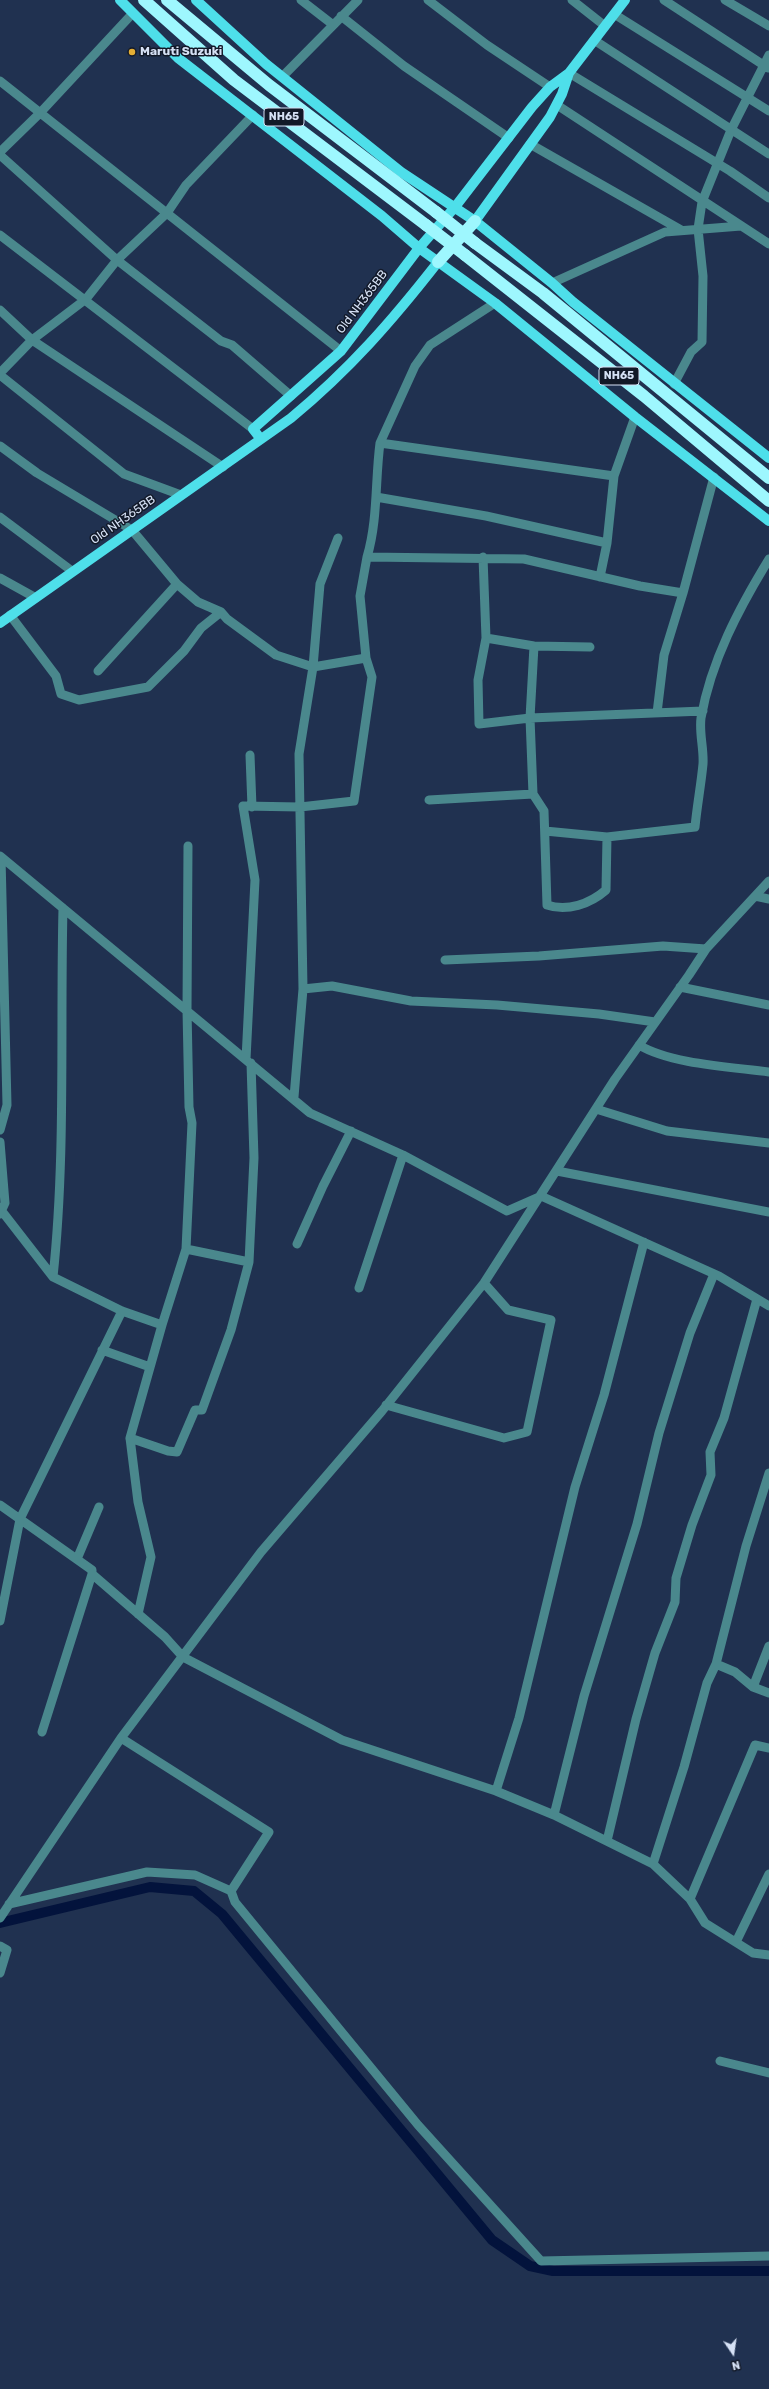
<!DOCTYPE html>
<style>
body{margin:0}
#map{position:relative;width:769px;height:2389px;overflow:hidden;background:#203150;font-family:Rubik,sans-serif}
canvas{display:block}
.north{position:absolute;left:713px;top:2333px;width:40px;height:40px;-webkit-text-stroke:3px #121928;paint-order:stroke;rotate:167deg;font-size:11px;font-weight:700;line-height:16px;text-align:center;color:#d6e1f5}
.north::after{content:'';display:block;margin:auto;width:14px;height:18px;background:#d6e1f5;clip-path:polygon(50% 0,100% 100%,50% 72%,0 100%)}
</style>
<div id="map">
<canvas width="769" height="2389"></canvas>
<div class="north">N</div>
</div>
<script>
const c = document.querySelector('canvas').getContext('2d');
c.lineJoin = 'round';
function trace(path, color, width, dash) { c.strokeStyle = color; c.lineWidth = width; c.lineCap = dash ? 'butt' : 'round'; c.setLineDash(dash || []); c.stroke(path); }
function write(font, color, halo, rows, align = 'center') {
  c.font = font + ' Rubik,sans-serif'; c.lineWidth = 3; c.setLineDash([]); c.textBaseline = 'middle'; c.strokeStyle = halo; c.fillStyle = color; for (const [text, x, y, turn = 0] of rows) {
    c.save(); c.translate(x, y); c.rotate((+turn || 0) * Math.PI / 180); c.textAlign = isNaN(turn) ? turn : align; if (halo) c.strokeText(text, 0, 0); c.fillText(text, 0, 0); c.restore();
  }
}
const canal = new Path2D(`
 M0 1923 150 1887 194 1891 222 1914 492 2240 530 2266 553 2271H769`);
const minor = new Path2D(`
 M301 0 332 24
 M428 0 487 45 550 87
 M572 0 605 26
 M664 0 768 68
 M725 0 769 26
 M614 14 769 111
 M341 16 404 66 509 138
 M594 40 769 154
 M569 73 730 171 769 198
 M282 77 358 0
 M0 81 341 351
 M557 105 769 244
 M530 144 681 230
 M0 152 40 113 133 13
 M0 155 117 260 221 341 232 345 291 396
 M0 235 253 429
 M552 283 665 232 741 226
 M495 303 430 345 415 366 380 443 614 476 635 417
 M0 310 32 340 223 467
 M0 373 32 340 86 299 117 260 167 213 186 185 253 115
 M0 375 124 474 181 495
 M674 384 691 352 702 342 703 276 698 229 702 202 731 130 769 55
 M380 443C375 481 378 520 367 557L524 559 640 586 683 593 714 477
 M0 446 37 473 132 530 177 584 198 602 221 612 227 619 276 655 313 667 366 658
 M376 497 486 516 607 543
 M0 517 72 571
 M483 557 486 638 478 680 479 724 530 718 703 711
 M600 577 607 543 614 476
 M0 578 36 598
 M10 615 56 676 61 694 79 700 148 687 184 651 201 628 221 612
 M486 638 534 646 590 647
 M98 671 177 584
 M657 713 664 655 683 593
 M250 755 252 807
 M533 794 530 718 534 646
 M429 800 533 794 544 811 547 905C567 912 590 904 606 890L607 837 695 827C697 806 701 785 703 764 704 749 699 733 701 718 711 661 739 608 769 559
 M545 831 607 837
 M0 856 310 1113 403 1155 507 1211 541 1196 719 1276 769 1306
 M755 896 769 899
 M445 960 539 956 663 946 706 949
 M680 987 769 1005
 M303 989 332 986 411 1001 497 1005 599 1014 655 1022
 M639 1045C670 1064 732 1067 769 1072
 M246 1059 255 880 243 806 300 807 354 801 372 677 366 658 360 596 367 557
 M294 1097 303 989 299 754 313 667 320 584 338 538
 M596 1109 667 1131 769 1143
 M0 1130 7 1105 1 857
 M0 1142 5 1203 0 1214
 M557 1171 769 1212
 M1 1210 53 1277C66 1155 60 1031 63 908
 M644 1242 604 1395 575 1487 519 1718 496 1791 554 1815 653 1864 690 1899 705 1923 753 1953 769 1955
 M297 1244 323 1186 351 1131
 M186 1249 249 1262 254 1158 251 1063
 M53 1277 122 1311 162 1325 186 1249 192 1123 189 1107 187 1010 188 846
 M359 1288 403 1155
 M162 1325 130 1438 168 1451 177 1452 195 1410H202L231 1330 249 1262
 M102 1350 150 1367
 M386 1405 504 1438 527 1432 551 1320 508 1310 484 1283
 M130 1438 138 1502 151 1557 138 1614
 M0 1505 92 1570V1574L165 1637 183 1657 342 1740 496 1791
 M77 1559 99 1507
 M0 1621 20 1519 122 1311
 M716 1664 735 1672 753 1687 769 1693
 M753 1687 769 1646
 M42 1732 92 1574
 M121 1738 269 1832 231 1891 235 1902 418 2125 541 2261 769 2256
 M554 1815 584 1696 637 1524 659 1433 690 1333 714 1274
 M607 1841 636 1719 655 1653 675 1602 676 1578 692 1525 711 1475 710 1452 724 1418 757 1299
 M653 1864 684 1767 707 1683 716 1664 746 1546 769 1473
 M690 1899 755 1745 769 1748
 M9 1904 147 1872 195 1875 231 1891
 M0 1918 121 1738 261 1552 382 1411 484 1283 615 1079 689 975 706 949 769 881
 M736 1942 769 1874
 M0 1946 7 1950 0 1973
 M720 2061 769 2073`);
const major = new Path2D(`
 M120 0 178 58 382 216 419 248 495 303 635 417 769 521
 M196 0 266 64 401 172 475 221 552 283 573 302 769 458
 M475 221 550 117 562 94 569 73 625 0
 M260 438 253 429 341 351 419 248 455 207 532 107 550 87 569 73
 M0 623 291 418C350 369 391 322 438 262`);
const highway = new Path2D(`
 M144 0 234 80 426 225
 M167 0 269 85 436 212
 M475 243 543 293 769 478
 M465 255 644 396 769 501
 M438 262 475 221`);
const highwayBridge = new Path2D(`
 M436 212 475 243
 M426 225 465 255`);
const markers = [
 [132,52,4,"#e4ae35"]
];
const shields = [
 [284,117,40],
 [619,376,40]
];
const shieldNames = [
 ["NH65",284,117],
 ["NH65",619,376]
];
const poiNames = [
 ["Maruti Suzuki",140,52]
];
const streetNames = [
 ["Old NH365BB",362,302,-53],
 ["Old NH365BB",123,520,-35]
];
trace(canal, '#03133c', 10);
trace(minor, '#4a888d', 9);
trace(major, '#4edfea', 10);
trace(highway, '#9ef7fe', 12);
trace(highwayBridge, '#9ef7fe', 12);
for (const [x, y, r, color] of markers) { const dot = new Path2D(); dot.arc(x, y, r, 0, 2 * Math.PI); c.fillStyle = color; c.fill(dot); trace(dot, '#121928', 1.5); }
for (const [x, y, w] of shields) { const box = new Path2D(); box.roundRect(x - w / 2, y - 9, w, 18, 3); c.fillStyle = '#121928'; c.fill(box); trace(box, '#d6e1f5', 1); }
write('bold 11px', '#d6e1f5', null, shieldNames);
write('bold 12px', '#d6e1f5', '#121928', poiNames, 'left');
write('12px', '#d6e1f5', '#121928', streetNames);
</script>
